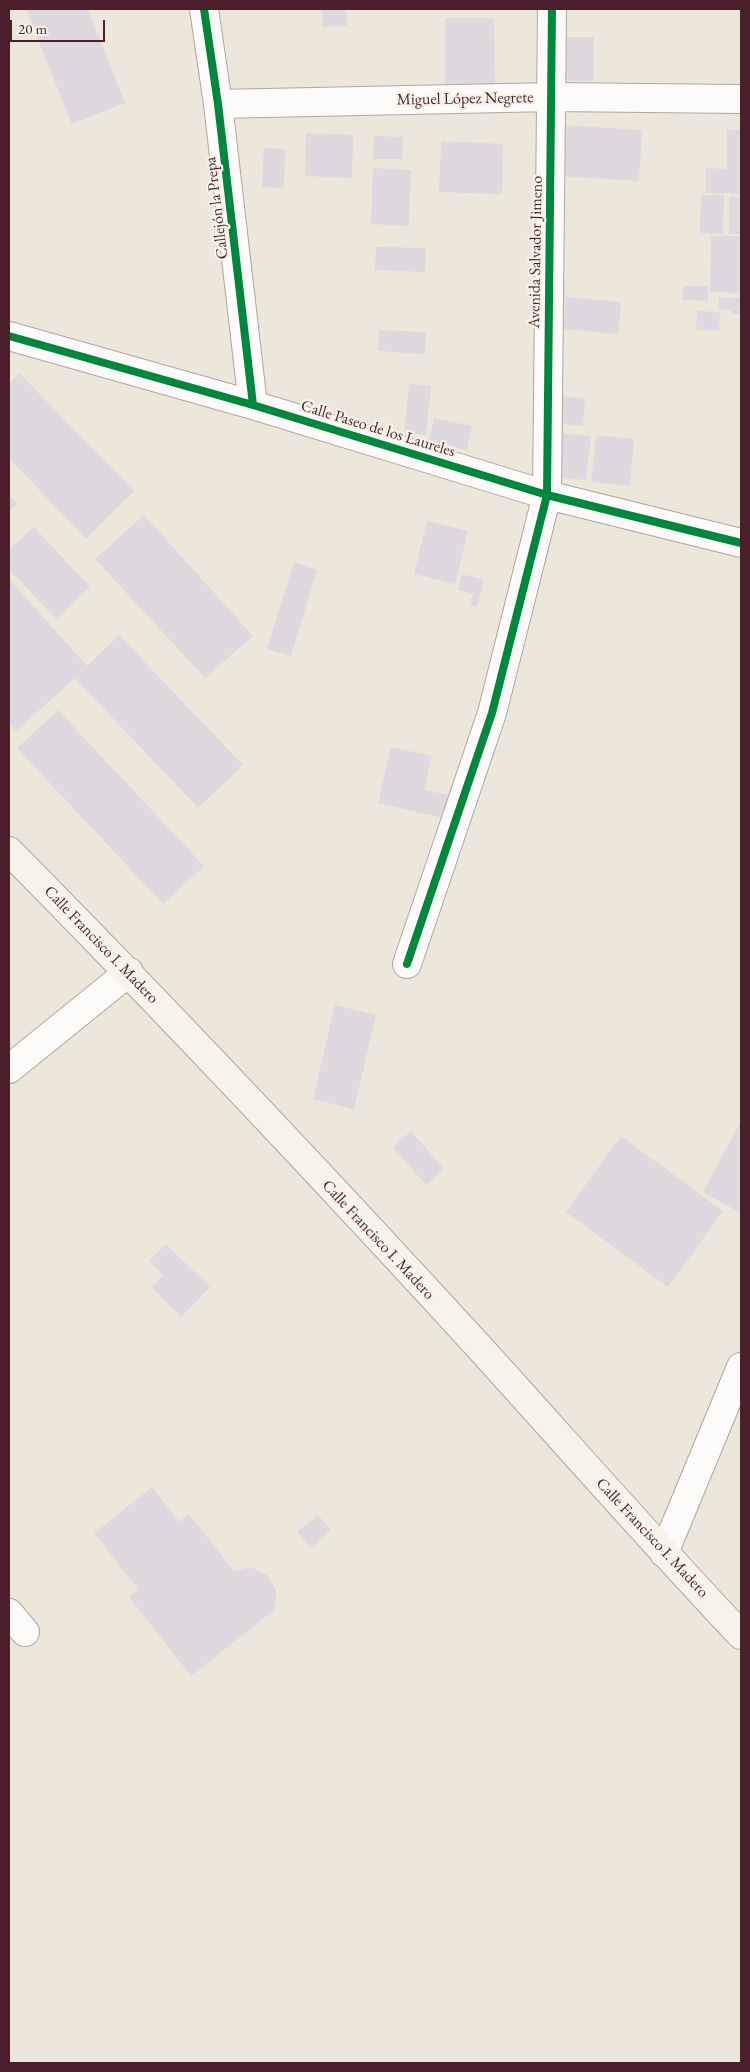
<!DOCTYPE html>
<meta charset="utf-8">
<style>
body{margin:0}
#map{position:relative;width:750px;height:2072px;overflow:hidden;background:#ede7db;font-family:"EB Garamond",serif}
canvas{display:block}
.frame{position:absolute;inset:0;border:10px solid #4a1f2b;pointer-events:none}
.scale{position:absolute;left:10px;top:20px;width:95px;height:22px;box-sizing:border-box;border:2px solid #4a1f2b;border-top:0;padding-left:6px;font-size:15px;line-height:18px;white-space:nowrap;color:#4a1f2b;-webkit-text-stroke:4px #f7f3e8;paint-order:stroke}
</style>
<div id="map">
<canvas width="750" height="2072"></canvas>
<div class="frame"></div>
<div class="scale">20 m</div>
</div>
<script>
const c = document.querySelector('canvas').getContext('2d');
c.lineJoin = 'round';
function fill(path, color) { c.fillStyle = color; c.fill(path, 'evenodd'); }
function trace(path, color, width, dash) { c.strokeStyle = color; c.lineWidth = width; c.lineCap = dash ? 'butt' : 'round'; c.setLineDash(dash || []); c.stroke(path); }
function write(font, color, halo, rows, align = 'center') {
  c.font = font + ' "EB Garamond",serif'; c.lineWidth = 4.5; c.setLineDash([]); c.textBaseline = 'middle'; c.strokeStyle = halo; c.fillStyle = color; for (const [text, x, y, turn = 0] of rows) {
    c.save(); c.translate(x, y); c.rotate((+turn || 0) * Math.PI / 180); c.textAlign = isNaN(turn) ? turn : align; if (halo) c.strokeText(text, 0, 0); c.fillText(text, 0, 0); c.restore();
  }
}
const building = new Path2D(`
 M26 9H88L125 103 72 124Z
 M322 9H346L347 26 323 27Z
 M445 18H494L495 88 445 89Z
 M563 37H594V81H564Z
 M560 125 642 130 639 181 558 176Z
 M727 130H741V194L706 193V168L727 169Z
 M306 133 353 135 352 178 305 176Z
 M374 136 403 137 402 159H373Z
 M441 141 503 144 502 194 439 192Z
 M264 148 285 149 284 188 262 187Z
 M373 168 411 170 409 226 371 224Z
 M701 195H724L723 234 700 233Z
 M729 197H741V234H729Z
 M711 236H741V293L710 292Z
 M376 247 426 248 425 272 375 270Z
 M683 286H708V301L683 300Z
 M566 297 621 302 618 334 563 329Z
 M719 298H741V314H731V310L719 309Z
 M697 311 720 312 719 331 696 330Z
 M379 330 426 332 425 354 378 351Z
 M19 373 134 491 86 539 9 458V384Z
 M409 384 431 386 426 435 404 433Z
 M558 396 585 398 583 426 555 423Z
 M434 418 472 426 467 450 429 441Z
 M555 433 591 436 586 480 550 477Z
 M596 435 634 439 630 486 591 482Z
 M9 495 17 504 9 511Z
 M144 515 253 636 205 678 95 559Z
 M427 521 468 531 455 584 414 574Z
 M34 527 90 587 56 619 9 569V550Z
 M294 562 317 570 291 656 267 649Z
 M462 574 484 580 477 607 470 605 473 594 458 590Z
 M9 579 87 666 119 635 243 765 198 808 75 678 16 731 9 723Z
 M58 710 204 866 163 904 17 748Z
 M391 747 432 756 424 790 448 795 443 818 378 803Z
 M335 1005 376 1015 354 1109 313 1099Z
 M741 1121V1213L703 1192Z
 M411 1131 444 1169 426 1185 393 1147Z
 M621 1136 723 1211 668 1287 566 1212Z
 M166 1244 210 1287 181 1317 152 1287 163 1275 149 1261Z
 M152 1487 179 1522 189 1514 234 1571 251 1567 267 1575 276 1590 275 1609 191 1676 129 1597 138 1589 94 1533Z
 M318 1515 331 1530 311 1548 297 1532Z`);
const street = new Path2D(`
 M204 9 218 104 253 405
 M218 104 552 97 741 99
 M9 336 253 405 547 495 741 543
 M407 964 492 713 547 495 552 9
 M9 1069 129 972
 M664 1553 741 1367
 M9 1613 25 1632`);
const secondary = new Path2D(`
 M9 851C169 1013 326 1180 480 1348 567 1444 652 1541 741 1635`);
const cycleway = new Path2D(`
 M204 9 218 104 253 405
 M9 336 253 405 547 495 741 543
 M407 964 492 713 547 495 552 9`);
const streetNames = [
 ["Miguel López Negrete",465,99,-1],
 ["Callejón la Prepa",217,208,-97],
 ["Avenida Salvador Jimeno",536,252,-89],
 ["Calle Paseo de los Laureles",378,429,17],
 ["Calle Francisco I. Madero",101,945,46],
 ["Calle Francisco I. Madero",378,1240,47],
 ["Calle Francisco I. Madero",652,1538,47]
];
fill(building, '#ded8df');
trace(street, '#afa6a0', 30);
trace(secondary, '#afa6a0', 30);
trace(street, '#fcfbfa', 28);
trace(secondary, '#f6f2ec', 28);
trace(cycleway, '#00873e', 8);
write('16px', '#4a1f2b', '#f7f3e8', streetNames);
</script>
